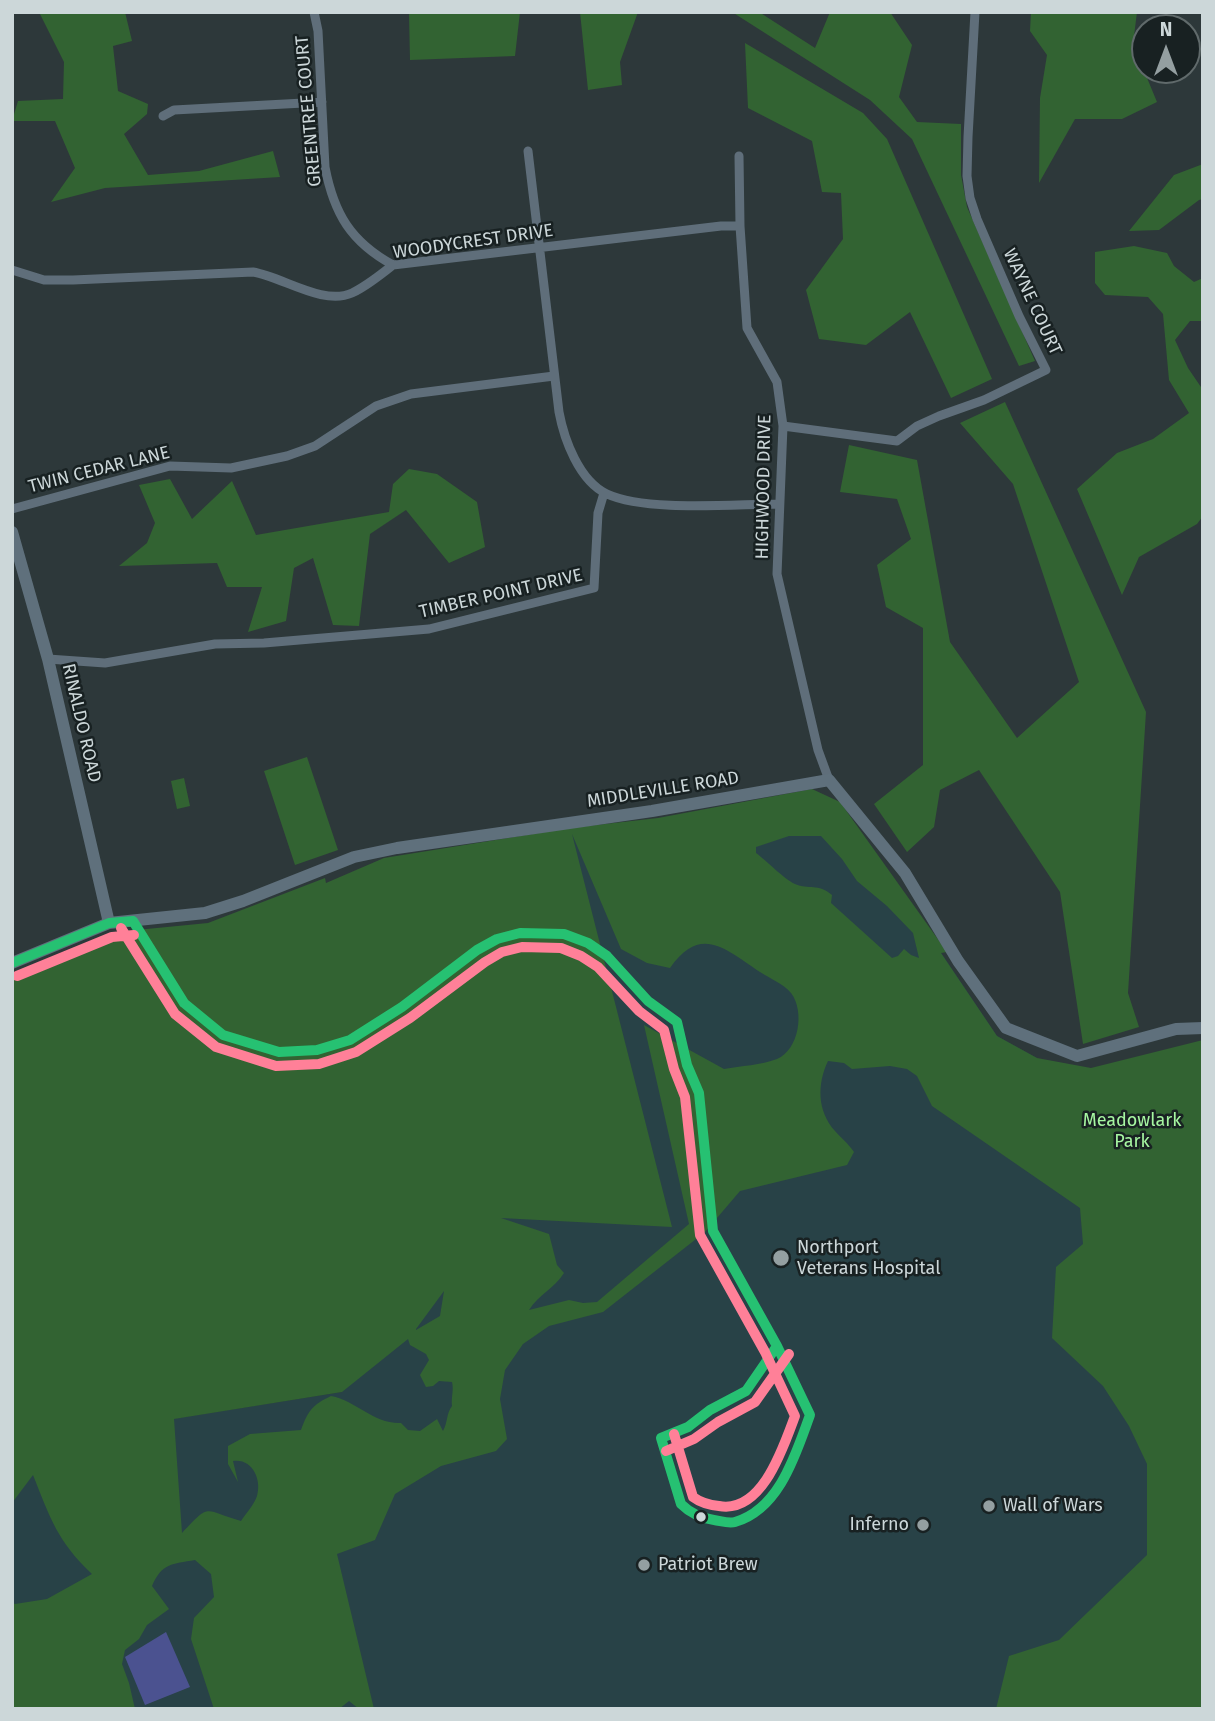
<!DOCTYPE html>
<style>
body{margin:0}
#map{position:relative;width:1215px;height:1721px;overflow:hidden;background:#2d383a;font-family:"Fira Sans",sans-serif}
canvas{display:block}
.frame{position:absolute;inset:0;border:14px solid #ccd7d9;pointer-events:none}
.north{position:absolute;left:1131px;top:14px;width:70px;height:70px;box-sizing:border-box;background:#182122;border:2px solid #606a6b;border-radius:50%;rotate:0deg;font-size:19px;font-weight:700;line-height:28px;text-align:center;color:#ccd7d9}
.north::after{content:'';display:block;margin:auto;width:24px;height:32px;background:#949fa1;clip-path:polygon(50% 0,100% 100%,50% 72%,0 100%)}
</style>
<div id="map">
<canvas width="1215" height="1721"></canvas>
<div class="frame"></div>
<div class="north">N</div>
</div>
<script>
const c = document.querySelector('canvas').getContext('2d');
c.lineJoin = 'round';
function fill(path, color) { c.fillStyle = color; c.fill(path, 'evenodd'); }
function trace(path, color, width, dash) { c.strokeStyle = color; c.lineWidth = width; c.lineCap = dash ? 'butt' : 'round'; c.setLineDash(dash || []); c.stroke(path); }
function write(font, color, halo, rows, align = 'center') {
  c.font = font + ' "Fira Sans",sans-serif'; c.lineWidth = 5; c.setLineDash([]); c.textBaseline = 'middle'; c.strokeStyle = halo; c.fillStyle = color; for (const [text, x, y, turn = 0] of rows) {
    c.save(); c.translate(x, y); c.rotate((+turn || 0) * Math.PI / 180); c.textAlign = isNaN(turn) ? turn : align; if (halo) c.strokeText(text, 0, 0); c.fillText(text, 0, 0); c.restore();
  }
}
const built = new Path2D(`
 M840 802 997 1036 1037 1058 1128 1374 1168 1556 1084 1709H12V1444L342 1392 570 828Z`);
const green = new Path2D(`
 M39 12H125L132 41 113 46 118 91 148 104 147 114 124 134 148 175 199 171 273 151 280 177 105 188 51 202 75 168 55 121H12L18 101 63 99 64 62Z
 M409 12H520L515 56 410 60Z
 M580 12H638L620 62 622 85 588 90Z
 M732 12H759L815 48 830 12H890L912 45 899 97 917 122 961 124V175L967 207 1035 361 1019 366 912 139 870 100Z
 M1031 12H1137L1133 44 1157 102 1122 119H1075L1039 183 1040 98 1047 55 1030 31Z
 M745 43 863 113 887 139 992 379 951 398 910 312 866 345 819 339 806 290 843 239 841 193 822 192 812 141 748 108Z
 M1203 164V199L1199 200 1159 230 1129 231 1174 175Z
 M1134 246 1167 253 1174 266 1194 282 1203 278V321H1190L1175 340 1188 368 1203 390V516L1197 524 1139 557 1122 595 1077 489 1117 453 1153 439 1189 413 1169 380 1163 314 1148 297 1105 295 1095 283V252Z
 M1005 402 1146 712 1128 993 1139 1027 1083 1044 1060 892 979 770 940 790 934 827 907 852 874 804 923 765V628L886 607 877 565 911 539 897 499 840 492 849 445 917 460 950 642 1017 738 1079 682 1013 484 960 423Z
 M409 469 437 474 477 502 485 547 449 563 406 510 370 534 359 626 333 625 313 558 294 568 286 621 248 632 262 587H227L217 563 119 566 147 543 155 523 139 485 170 479 192 519 232 481 256 535 389 512 393 484Z
 M307 757 338 850 295 865 264 771Z
 M184 778 190 806 177 809 171 781Z
 M812 789 840 802 947 952 941 953 997 1036 1037 1058 1091 1068 1203 1040V1709H996L1009 1656 1059 1640 1147 1555V1464L1129 1426 1103 1386 1052 1338 1056 1267 1083 1244 1080 1208 932 1106 917 1076 907 1069 890 1066 852 1069 844 1063 828 1061C817 1084 817 1111 835 1131 842 1139 847 1142 854 1152L847 1165 740 1191 705 1232 603 1312 549 1326 523 1344 505 1370 500 1399 507 1439 496 1451 441 1466 395 1494 375 1540 337 1554 374 1709H359L349 1701 339 1709H214L191 1639 194 1618 214 1597 211 1574 195 1560C172 1564 162 1563 152 1586L169 1609 147 1625 139 1639 125 1650 122 1664 129 1683 135 1709H12V1602L15 1604 47 1599 92 1574C58 1542 50 1518 33 1475L12 1503V978L116 932 208 923 325 878 326 883 384 858 570 828 658 818ZM572 834 621 949 647 963 670 968C701 924 725 949 760 972 769 978 784 984 791 993 805 1011 799 1050 777 1059 761 1065 741 1066 724 1069L644 1025 689 1224 597 1302 583 1303 569 1300 529 1310C539 1294 554 1289 564 1273L557 1265 549 1234 501 1218 672 1227ZM789 836H821L842 859 857 881 887 906 913 933 919 958 911 955 904 949 898 956 892 958 831 903 832 895C818 883 809 890 795 884 784 879 767 861 756 853V847ZM444 1291 440 1316 416 1330V1329ZM408 1339 410 1345 426 1354 429 1360 420 1375 426 1387 433 1386 439 1381 452 1382C454 1390 451 1397 452 1406 446 1414 448 1422 443 1431L437 1419 420 1431 408 1430 401 1423C373 1424 357 1401 331 1396 312 1405 308 1411 301 1430L250 1434 228 1446V1464L238 1482 233 1461C252 1458 262 1479 257 1496 254 1505 246 1513 241 1521 203 1510 211 1502 182 1533L174 1419 342 1392Z`);
const water = new Path2D(`
 M166 1632 190 1687 145 1705 125 1657Z`);
const street = new Path2D(`
 M314 12 318 31 325 167C334 214 351 242 393 265
 M163 116 174 110 322 102
 M528 151 559 412C564 439 579 481 607 494 646 512 734 504 779 504
 M739 156 740 226 747 328 777 382 783 426 777 574 818 750 829 780
 M12 270 44 280H73L253 272C283 277 323 306 352 293 367 286 380 275 393 265L721 226H740
 M783 426 897 441 917 426 939 416 984 400 1046 370 1019 316 977 219 970 198 967 176 968 137 975 12
 M12 509 170 466 231 468 287 456 315 446 376 406 411 394 554 376
 M48 659 105 663 215 644 264 643 429 629 594 588 598 513 604 493`);
const secondary = new Path2D(`
 M12 532 48 659 109 923
 M12 963 109 923 205 913 243 901 354 857 397 848 652 811 829 780 905 873 958 961 1006 1028 1077 1056 1176 1029 1203 1028`);
const bus1 = new Path2D(`
 M133 921 184 1003 223 1035 279 1052 317 1050 350 1040 402 1007 477 950 497 939 520 933 564 934 588 943 607 956 648 1001 677 1022 687 1065 699 1093 713 1231 777 1346 810 1415C796 1453 780 1509 735 1522 729 1524 721 1521 714 1520 701 1518 691 1514 681 1504L661 1438
 M12 963 109 923 133 921
 M661 1438 688 1427 710 1410 746 1391 777 1346`);
const bus2 = new Path2D(`
 M121 928 175 1014 216 1047 276 1066 319 1064 356 1052 410 1018 485 962 502 952 522 947 561 948 581 956 598 967 639 1011 664 1030 674 1069 685 1097 700 1235 765 1352 795 1416C783 1448 762 1514 719 1506 709 1505 701 1503 693 1497L674 1434
 M17 976 112 937 134 935
 M666 1451 694 1439 718 1422 755 1402 789 1354`);
const markers = [
 [781,1258,9,"#949fa1"],
 [989,1506,7,"#949fa1"],
 [701,1517,6,"#ccd7d9"],
 [923,1525,7,"#949fa1"],
 [644,1565,7,"#949fa1"]
];
const streetNames = [
 ["GREENTREE COURT",309,111,-95],
 ["WOODYCREST DRIVE",473,242,-8],
 ["WAYNE COURT",1032,302,65],
 ["TWIN CEDAR LANE",99,470,-14],
 ["HIGHWOOD DRIVE",764,487,-89],
 ["TIMBER POINT DRIVE",501,594,-13],
 ["RINALDO ROAD",81,723,77],
 ["MIDDLEVILLE ROAD",663,790,-9]
];
const parkNames = [
 ["Meadowlark",1132,1121],
 ["Park",1132,1142]
];
const poiNames = [
 ["Northport",797,1248],
 ["Veterans Hospital",797,1269],
 ["Wall of Wars",1003,1506],
 ["Inferno",909,1525,"right"],
 ["Patriot Brew",658,1565]
];
fill(built, '#284247');
fill(green, '#326332');
fill(water, '#4b5290');
trace(street, '#5f6e7a', 9);
trace(secondary, '#5f707c', 12);
trace(bus1, '#26c172', 10);
trace(bus2, '#ff8098', 10);
for (const [x, y, r, color] of markers) { const dot = new Path2D(); dot.arc(x, y, r, 0, 2 * Math.PI); c.fillStyle = color; c.fill(dot); trace(dot, '#182122', 2.5); }
write('18px', '#ccd7d9', '#182122', streetNames);
write('18px', '#a6f6a1', '#182122', parkNames);
write('18px', '#ccd7d9', '#182122', poiNames, 'left');
</script>
